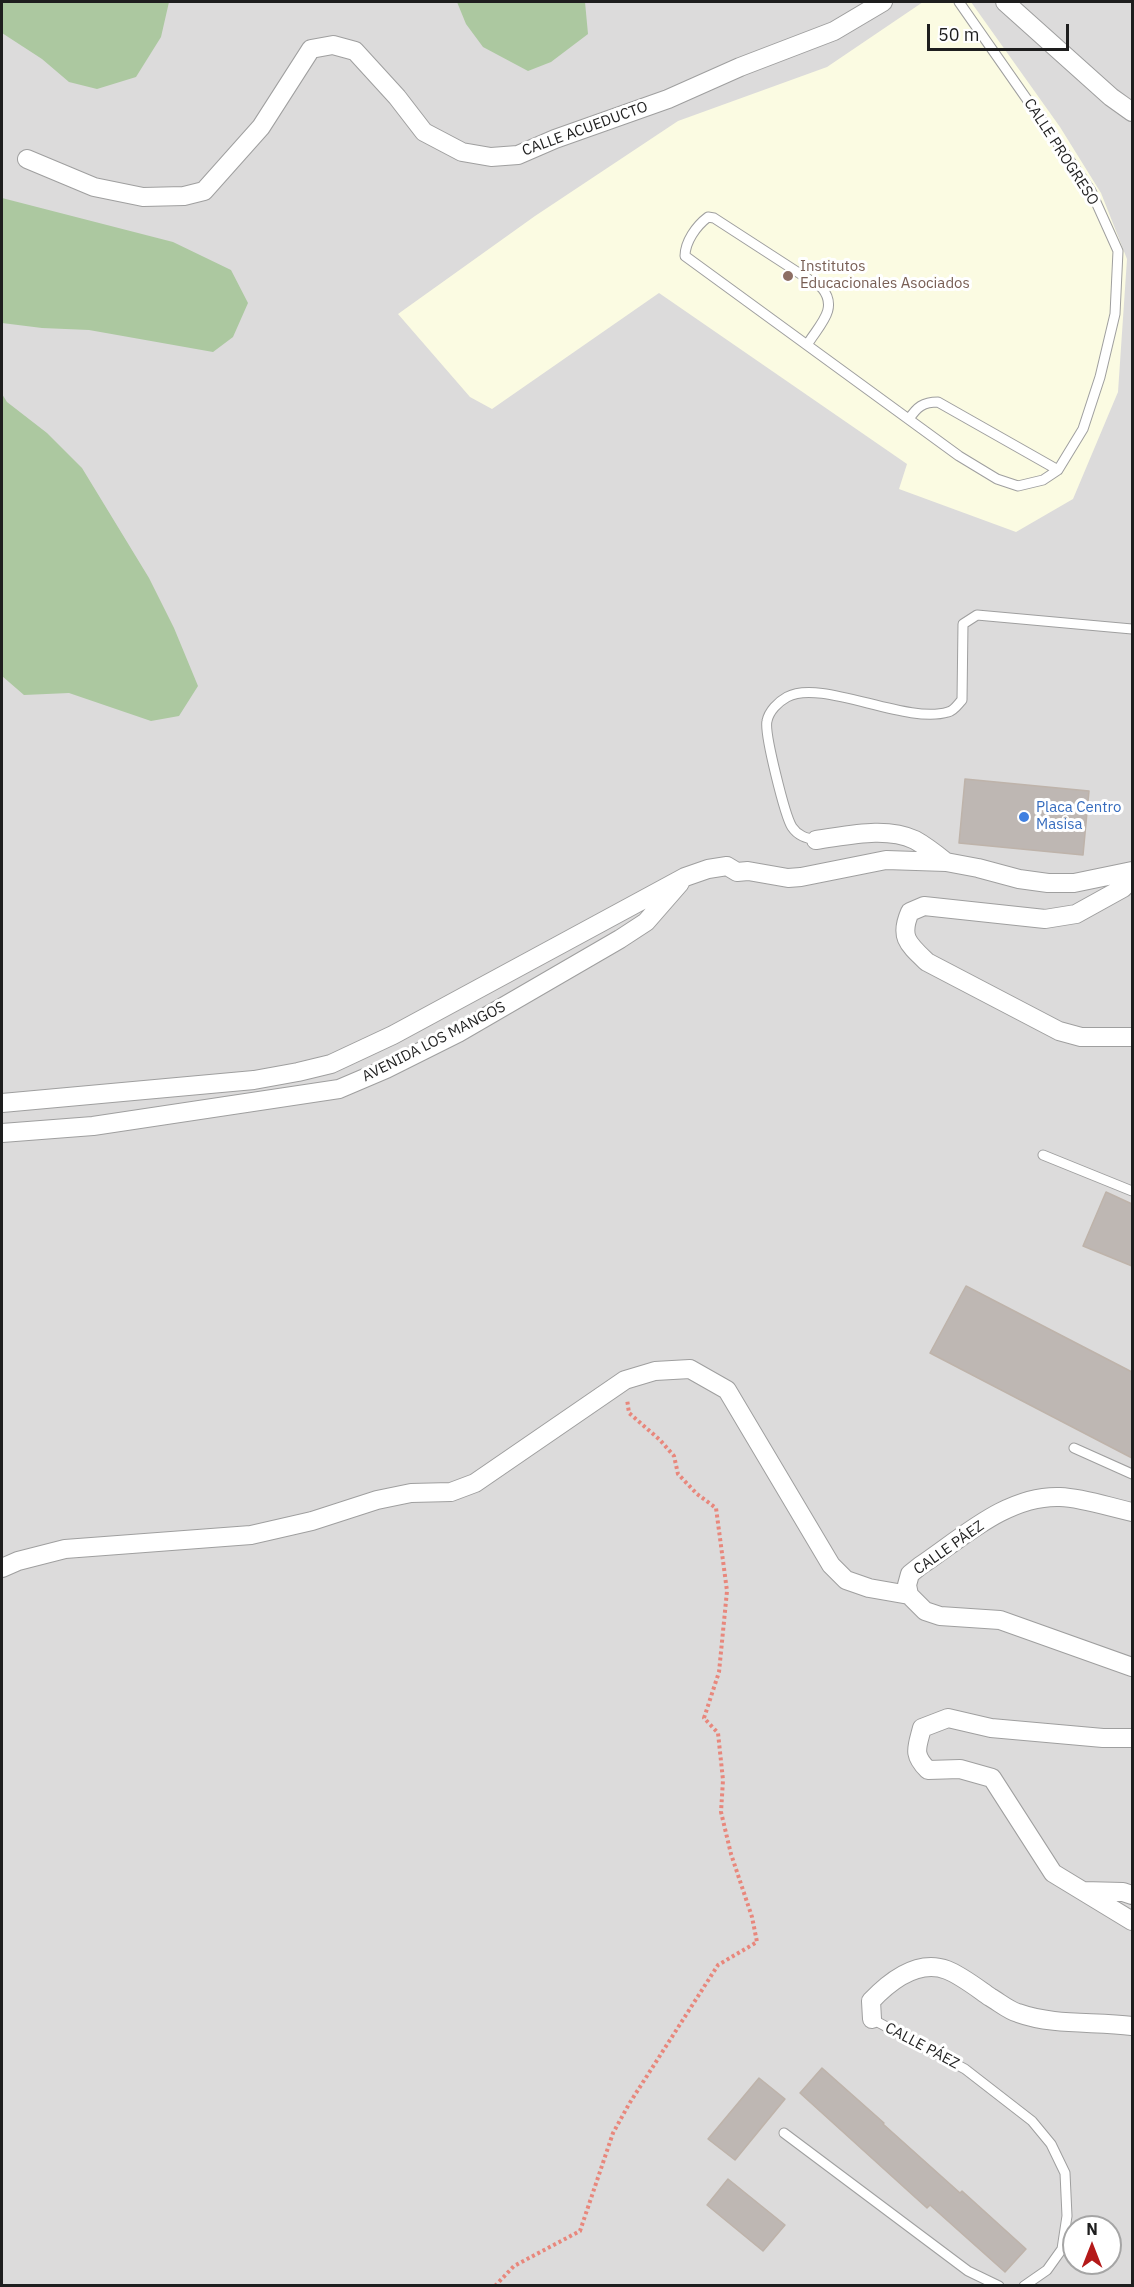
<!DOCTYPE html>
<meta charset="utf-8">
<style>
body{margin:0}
#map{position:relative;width:1134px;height:2287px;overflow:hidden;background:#eeebe6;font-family:"IBM Plex Sans",sans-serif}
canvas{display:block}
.frame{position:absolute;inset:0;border:3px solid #1e1e1e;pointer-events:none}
.north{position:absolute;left:1062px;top:2215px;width:60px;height:60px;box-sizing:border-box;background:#fff;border:2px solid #a5a5a5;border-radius:50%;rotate:0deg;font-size:16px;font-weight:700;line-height:24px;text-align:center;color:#1e1e1e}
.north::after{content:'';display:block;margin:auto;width:21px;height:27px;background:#b41919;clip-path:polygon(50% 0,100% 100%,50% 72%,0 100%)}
.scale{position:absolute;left:927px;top:24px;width:142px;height:27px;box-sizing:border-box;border:3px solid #1e1e1e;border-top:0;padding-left:8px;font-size:18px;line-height:21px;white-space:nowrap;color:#1e1e1e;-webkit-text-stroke:4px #fff;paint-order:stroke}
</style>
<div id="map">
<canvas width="1134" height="2287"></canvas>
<div class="frame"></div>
<div class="north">N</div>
<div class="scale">50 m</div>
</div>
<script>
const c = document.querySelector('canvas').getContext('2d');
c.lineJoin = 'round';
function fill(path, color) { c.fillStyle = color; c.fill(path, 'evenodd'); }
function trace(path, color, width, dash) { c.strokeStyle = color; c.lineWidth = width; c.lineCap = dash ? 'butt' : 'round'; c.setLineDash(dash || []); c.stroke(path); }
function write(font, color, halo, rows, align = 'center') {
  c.font = font + ' "IBM Plex Sans",sans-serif'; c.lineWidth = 6; c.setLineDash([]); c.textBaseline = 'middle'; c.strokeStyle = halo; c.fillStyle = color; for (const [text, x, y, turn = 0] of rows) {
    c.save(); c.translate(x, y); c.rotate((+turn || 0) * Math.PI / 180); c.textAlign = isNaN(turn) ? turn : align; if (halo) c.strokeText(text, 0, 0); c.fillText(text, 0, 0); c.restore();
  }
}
const residential = new Path2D(`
 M2 2H1132V2285H2ZM1074 2227H1110V2263H1074Z`);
const education = new Path2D(`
 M923 2H971L1060 127 1101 193 1127 259 1118 392 1073 499 1016 532 899 489 907 464 659 293 492 409 470 397 398 314 535 216 678 121 827 67Z`);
const forest = new Path2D(`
 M2 2H169L161 37 136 77 97 89 69 82 42 59 2 33Z
 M457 2H585L588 34 551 62 528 71 483 47 466 24Z
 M2 198 173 242 231 270 248 303 233 337 213 352 89 330 42 328 2 323Z
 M2 394 7 402 47 433 82 468 149 578 174 628 198 686 179 716 151 721 69 693 24 695 2 676Z`);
const building = new Path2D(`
 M965 779 1089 791 1083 855 959 843Z
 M1106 1192 1132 1204V1266L1083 1246Z
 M966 1286 1132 1372V1458L930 1353Z
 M822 2068 884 2123 883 2124 960 2193 962 2191 1026 2249 1005 2272 930 2205 927 2208 800 2093Z
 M759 2078 785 2099 735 2160 708 2139Z
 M728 2179 785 2225 763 2251 707 2205Z`);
const path = new Path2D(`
 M495 2286 514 2266 580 2231 613 2133 629 2104 718 1965 757 1942 752 1917 731 1854 721 1812 723 1780 718 1733 704 1718 719 1672 727 1591 716 1508 697 1494 678 1474 674 1456 660 1440 629 1413 627 1399`);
const lane = new Path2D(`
 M807 345C819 325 839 309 822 288L714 218 708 217C696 226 685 242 685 256L959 456 997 479 1018 486 1043 480 1058 470 1083 429 1100 377 1115 314 1118 251 1091 191 959 2
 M909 419C917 407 923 402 938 402L1058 470
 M816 840C806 838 798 836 792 827 785 816 764 733 767 721 769 711 778 702 787 697 821 678 906 725 948 712 954 711 958 704 962 700L963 624 977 615 1132 629
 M1043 1155 1132 1191
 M1074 1448 1132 1474
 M872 2019 965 2069 1032 2121 1051 2144 1065 2173 1067 2216 1062 2249 1047 2270 1024 2286
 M784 2133 968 2271 999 2286`);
const street = new Path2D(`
 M1005 2 1111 97 1132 112
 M27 159 94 187 143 197 184 196 204 191 261 127 311 49 333 45 355 51 397 97 424 132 462 152 491 157 518 155 555 139 668 99 740 67 834 31 883 2
 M816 840C847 836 885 826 915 840 926 846 936 854 946 862
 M1132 878 1123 888 1076 914 1045 919 924 906 910 912C899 937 908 944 927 962L1059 1031 1081 1037H1132
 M2 1103 254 1080 298 1072 331 1064 393 1035 685 877 708 869 727 866 737 872 748 871 788 878 801 877 886 860 946 862 978 868 1019 879 1048 883H1074L1132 871
 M2 1133 93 1126 339 1089 386 1069 458 1033 620 939 646 922 680 883
 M1132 1512C1109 1507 1084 1498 1060 1497 1007 1495 962 1538 920 1566L910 1574 907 1585 909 1595 925 1611 940 1616 1000 1620 1132 1667
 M2 1568 18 1561 65 1549 251 1535 312 1521 377 1500 411 1493 451 1492 475 1483 625 1380 655 1371 690 1369 727 1390 831 1565 846 1580 869 1588 909 1595
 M1132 1738H1103L991 1728 948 1718 922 1728C917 1748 912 1754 928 1770L960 1769 992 1778 1053 1873 1132 1921
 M1083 1891 1123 1892 1132 1895
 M872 2019 871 2001C890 1981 918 1959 947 1970 962 1976 977 1988 990 1997 999 2002 1008 2010 1018 2013 1054 2026 1095 2021 1132 2026`);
const markers = [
 [788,276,6,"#8d6e63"],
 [1024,817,6,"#3f7fe0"]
];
const streetNames = [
 ["CALLE ACUEDUCTO",585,129,-20],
 ["CALLE PROGRESO",1061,152,57],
 ["AVENIDA LOS MANGOS",434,1042,-27],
 ["CALLE PÁEZ",949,1548,-35],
 ["CALLE PÁEZ",922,2046,28]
];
const educationNames = [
 ["Institutos",800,267],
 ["Educacionales Asociados",800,284]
];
const shopNames = [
 ["Placa Centro",1036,808],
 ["Masisa",1036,825]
];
fill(residential, '#dcdbdb');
fill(education, '#fbfbe2');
fill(forest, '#acc8a0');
fill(building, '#beb7b3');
trace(building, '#beb3aa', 1.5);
trace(lane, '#9f9f9f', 11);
trace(street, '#9f9f9f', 20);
trace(path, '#e8877c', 4, [3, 3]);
trace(lane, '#fff', 9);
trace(street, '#fff', 18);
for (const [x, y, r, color] of markers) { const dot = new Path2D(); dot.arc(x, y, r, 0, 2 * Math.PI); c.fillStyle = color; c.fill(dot); trace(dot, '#fff', 2); }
write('15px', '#1e1e1e', '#fff', streetNames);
write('15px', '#785e54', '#fff', educationNames, 'left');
write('15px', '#366cbe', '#fff', shopNames, 'left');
</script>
